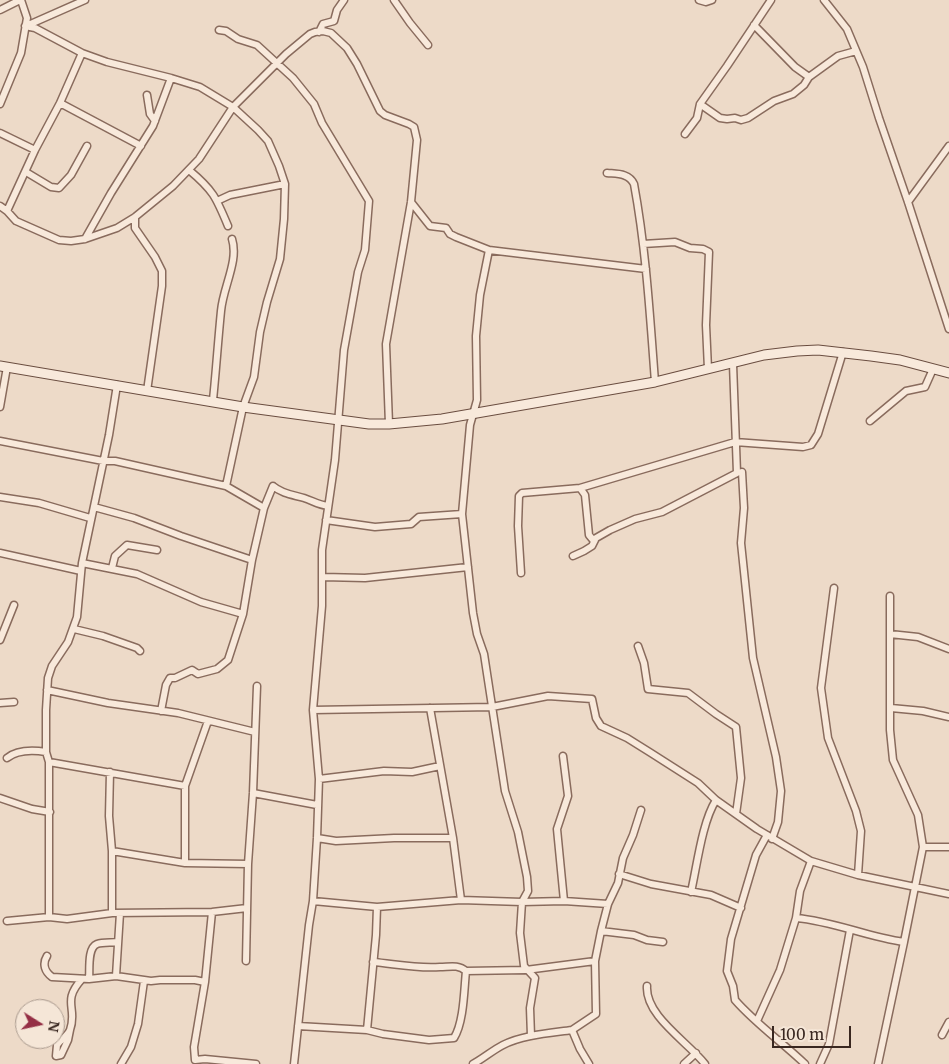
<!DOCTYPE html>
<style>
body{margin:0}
#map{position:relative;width:949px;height:1064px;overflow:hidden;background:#eddac8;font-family:Merriweather,serif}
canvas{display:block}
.north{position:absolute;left:15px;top:999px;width:50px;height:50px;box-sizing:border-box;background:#f5e6d7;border:1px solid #aa9a8e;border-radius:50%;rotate:100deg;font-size:14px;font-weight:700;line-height:20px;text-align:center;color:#392720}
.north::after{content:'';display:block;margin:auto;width:18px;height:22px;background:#952f45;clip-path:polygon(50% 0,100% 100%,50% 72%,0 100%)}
.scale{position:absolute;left:772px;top:1026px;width:79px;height:22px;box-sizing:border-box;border:2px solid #392720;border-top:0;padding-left:6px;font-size:15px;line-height:18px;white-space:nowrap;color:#392720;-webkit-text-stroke:4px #f5e6d7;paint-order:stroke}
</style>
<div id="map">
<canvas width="949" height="1064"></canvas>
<div class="north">N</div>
<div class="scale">100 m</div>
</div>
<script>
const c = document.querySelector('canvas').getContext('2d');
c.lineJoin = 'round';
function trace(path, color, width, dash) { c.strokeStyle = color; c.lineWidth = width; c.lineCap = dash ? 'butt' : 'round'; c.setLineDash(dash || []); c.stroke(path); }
const street = new Path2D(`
 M394 0 410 23 428 45
 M699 0 706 2 712 0
 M824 0 847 29 863 67 879 118 908 202 949 329
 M0 10 20 0
 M754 25 795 67 809 77 838 56 856 51
 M25 26 35 28 82 53 107 62 171 78 200 87 233 107 258 130 268 141 279 166 285 184 284 219 280 259 267 302 260 332 254 377 243 407 226 486
 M26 26 85 0
 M219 30 226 31 238 39 257 45 293 78 314 104 322 123 369 201 365 250 358 272 344 350 335 460 322 550V606L313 710 319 779 317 838 313 901 309 925 294 1064
 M319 32 323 24 334 21 337 10 344 0
 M147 95 150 114 155 121
 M60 103 141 146
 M0 104 21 53 27 18 21 0
 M700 104 720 118 727 119 735 118 741 120 748 118 774 101 793 94 804 85 809 77
 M0 133 35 150
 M685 134 697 118 700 104 727 66 771 0
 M189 170C213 190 216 197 228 226
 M26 172 51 187 59 188 71 175 87 146
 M607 173C617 174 629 173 634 184 646 249 650 316 655 382
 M217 201 230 195 285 184
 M411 202 430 226 446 228 450 234 456 237 489 250 646 269
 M908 202 949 146
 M0 206 7 211 16 221 59 240 71 241 85 239 117 228 135 217 173 186 199 159 233 107 286 54 310 34 315 32 323 31 331 33 347 48 357 64 380 111 385 115 409 124 414 127 417 140 411 202 386 344 389 424
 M7 211 35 150 60 103 82 53
 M135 217V228L155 257 162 271V286L147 391
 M85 239 111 193 153 126 171 78
 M643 244 675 242 690 248 703 249 709 252 706 325 708 369
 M489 250 480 295 476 336 477 400 470 425 462 514 473 613 477 634 484 654 505 791 518 832 527 877 528 891 522 902 520 933 524 966 535 978 530 1008 531 1036
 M213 400C216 371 218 341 221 311 223 287 239 261 232 239
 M0 407 7 367
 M870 421 906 391 925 387 933 369
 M0 441 103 461H115L226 486 264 508
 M742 472 744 508 741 543 753 658 776 757 781 791 778 822 772 839
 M580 488 585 495 589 535 594 541
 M0 497 39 503 90 518
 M94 507 134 518 181 536 252 560
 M326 520 375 527 411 524 419 517 462 514
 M0 553 81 571
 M573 556 584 551 592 546 596 538 610 530 635 519 662 512 737 473 733 364
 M82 563 137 574 201 602 243 614
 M112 568 115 556 127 545 157 550
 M521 573 518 526 519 496 522 493 580 488 735 442 803 447 811 445 818 434 843 352
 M323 577 365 578 468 567
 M834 588 821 688 828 738 856 811 861 831 858 875
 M890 596V730L893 760 918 815 923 847 904 942
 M74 629 103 636 137 648 140 651
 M890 634 918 637 949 649
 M0 640 14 605
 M638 646 644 663 648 689 688 693 716 714 736 727 741 778 736 814
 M47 690 108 703 178 713 255 732
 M0 703 14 702
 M430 708 453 838 461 900
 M891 708 923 711 949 717
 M313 710 492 707 548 696 592 699 596 718 601 726 627 738 651 753 698 783 716 800 757 829 811 861 858 875 949 894
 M161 711 166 685 170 678H175L192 670 198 674 217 669 228 660 243 614 252 560 264 508 273 486C282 494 294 495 304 498 313 501 319 505 328 506
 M563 756 568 796 557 829 564 901
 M7 758C17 750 33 750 46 752
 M49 762 185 786
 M110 772 109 816 112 851V913L212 912 247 908
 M319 779 384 771 412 772 440 766
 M253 793 317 805
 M0 798 32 809 50 812
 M767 835 756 855 731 939 727 971 733 986 735 1000C756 1024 782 1042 805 1064
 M317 838 336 841 394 838H453
 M923 847H949
 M112 851 185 863 248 864
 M185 863V786L208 721
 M619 874 651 884 711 895 741 908
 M691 892C697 866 702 822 716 800
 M313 901 377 907 461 900 522 902 564 901 608 904
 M212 912 205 982 194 1047 195 1060 205 1059 256 1064
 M49 917V762L46 752V710L48 678 52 666 68 642 77 617 82 563 109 435 117 385
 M796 918C833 921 867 937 904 942L878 1064
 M7 921 49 917 67 919 112 913
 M601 931 634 935 647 940 663 942
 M47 956C42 964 45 972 52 977L89 979 116 976 151 981 160 980H195L205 982
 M246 961 248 864 253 793 257 686
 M373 962C395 964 418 969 440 967 449 967 458 964 466 971L526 970 595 961
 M116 976 120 913
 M89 979C90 970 87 948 97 944 103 942 112 943 118 942
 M647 986C645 1016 688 1042 705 1064
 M757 1021 780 970 796 918 800 891 811 861
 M298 1026 367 1030 383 1034 429 1040 454 1038C464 1022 464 990 466 971
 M70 1030 68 1040 61 1055 56 1056 57 1045C61 1039 67 1037 70 1030 78 1008 61 1002 82 979
 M367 1030 376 935 377 907
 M572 1030 596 1014 595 961 601 931 608 904 618 883 623 858 633 835 641 810
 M942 1035 949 1022
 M121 1064 131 1047 138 1024 144 981
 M473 1064C484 1058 493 1050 503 1045 522 1035 551 1033 572 1030L580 1049 589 1064
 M684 1064 696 1053
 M820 1064 829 1044 850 930`);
const secondary = new Path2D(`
 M0 366 243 407 369 424H389L442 419 655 382 764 355 797 351 818 350 871 356 900 360 949 373`);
trace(street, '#896b5d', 9);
trace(secondary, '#6a4d40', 11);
trace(street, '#f8e9db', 6);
trace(secondary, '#f8e9db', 9);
</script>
